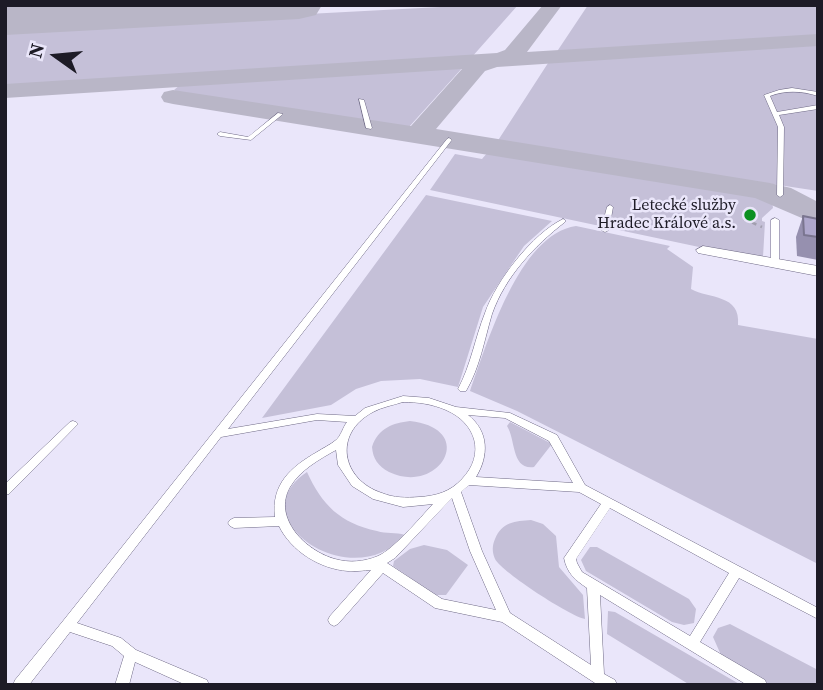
<!DOCTYPE html>
<meta charset="utf-8">
<style>
body{margin:0}
#map{position:relative;width:823px;height:690px;overflow:hidden;background:#eae6fa;font-family:"Source Serif 4",serif}
canvas{display:block}
.frame{position:absolute;inset:0;border:7px solid #1d1b26;pointer-events:none}
.north{position:absolute;left:21px;top:21px;width:70px;height:70px;-webkit-text-stroke:5px #eae6fa;paint-order:stroke;rotate:285deg;font-size:19px;font-weight:700;line-height:28px;text-align:center;color:#1d1b26}
.north::after{content:'';display:block;margin:auto;width:24px;height:32px;background:#1d1b26;clip-path:polygon(50% 0,100% 100%,50% 72%,0 100%)}
</style>
<div id="map">
<canvas width="823" height="690"></canvas>
<div class="frame"></div>
<div class="north">N</div>
</div>
<script>
const c = document.querySelector('canvas').getContext('2d');
c.lineJoin = 'round';
function fill(path, color) { c.fillStyle = color; c.fill(path, 'evenodd'); }
function trace(path, color, width, dash) { c.strokeStyle = color; c.lineWidth = width; c.lineCap = dash ? 'butt' : 'round'; c.setLineDash(dash || []); c.stroke(path); }
function write(font, color, halo, rows, align = 'center') {
  c.font = font + ' "Source Serif 4",serif'; c.lineWidth = 5; c.setLineDash([]); c.textBaseline = 'middle'; c.strokeStyle = halo; c.fillStyle = color; for (const [text, x, y, turn = 0] of rows) {
    c.save(); c.translate(x, y); c.rotate((+turn || 0) * Math.PI / 180); c.textAlign = isNaN(turn) ? turn : align; if (halo) c.strokeText(text, 0, 0); c.fillText(text, 0, 0); c.restore();
  }
}
const green = new Path2D(`
 M478 5H518L471 58 5 87V30Z
 M588 5H818V36L556 53Z
 M818 43V191L497 142 550 60Z
 M464 66 408 128 179 93 174 90 181 84Z
 M488 152 767 197 772 201 773 208 762 218V221L765 222 763 257 751 258 430 190 455 154 482 159Z
 M426 195 552 221 524 246 483 307 458 387 420 379 381 381 356 389 331 405 262 418Z
 M576 226 670 246 667 249 693 267 691 289C709 299 741 294 738 325L818 339V564L517 411 470 391C487 344 519 234 576 226Z
 M410 421C479 429 439 496 389 472 378 466 373 459 372 447 378 428 393 423 410 421Z
 M510 422 552 444 534 467C511 470 516 440 507 426Z
 M307 472C322 505 340 523 377 531 386 534 396 532 405 535 352 597 237 518 307 472Z
 M531 520 543 524 556 536 559 567 583 595 585 619C570 616 503 573 495 559 492 552 492 546 495 539 502 522 515 521 531 520Z
 M424 545 447 550 468 565 446 595H435L393 566 394 561 410 549Z
 M590 547H597L689 599 696 609 694 623 684 625 672 622 586 571 581 560Z
 M608 611 615 612 741 685H690L607 634Z
 M730 624 818 670V685H771L721 655 713 637 718 628Z`);
const taxiway = new Path2D(`
 M543 5H562L527 52 818 34V46L497 67 485 71 436 129 770 183 791 188 818 202V225L755 198 173 104 164 102 161 97 164 92 173 90 411 126 462 69 5 98V84L497 53 505 50Z`);
const runway = new Path2D(`
 M5 5H322L316 15 299 19 5 35Z`);
const path = new Path2D(`
 M744 219 762 227`);
const lane = new Path2D(`
 M792 88 818 92V96C802 91 786 90 770 96L777 112 818 105V109L779 115 784 127 783 195 780 197 777 195 778 127 764 95 779 90Z
 M359 99 364 100 372 128 371 129 366 128Z
 M278 113 283 114 251 140 220 136 217 134 220 132 248 137Z
 M449 138 452 140 451 141 228 429 317 414 355 416 365 408 403 396 429 398 456 407 510 413 557 435 585 485 818 608V619L739 578 700 642 765 680 767 685H747L600 595 604 674 615 680 617 685H598L502 622 435 608 383 573 338 624 334 626 330 624 328 620 330 616 371 570C364 570 356 572 348 571 320 569 291 551 279 526L234 528 230 526 228 523 230 520 234 518 275 517C271 484 291 467 317 452 323 448 330 445 336 440 341 436 343 427 347 422L317 420 221 437 77 623 121 638 136 650 207 680 209 685H186L135 662 129 685H115L124 656 112 646 70 632 29 685H13L15 680 63 621 447 139ZM403 402C418 402 432 404 446 410 476 423 486 454 462 479 450 492 436 496 419 497 406 498 394 498 382 493 342 480 332 434 373 412 382 407 394 405 403 402ZM468 415 505 418 549 441 573 483 476 477C489 456 489 431 468 415ZM336 450 338 465 352 486 373 499 403 507 433 504C419 519 394 549 378 556 364 562 349 563 335 559 306 551 272 518 290 487 300 470 320 459 336 450ZM469 485 579 492 601 504 564 558C567 573 575 580 587 588L591 665 510 613 482 551 461 492ZM452 498 470 551 496 610 442 599 387 563 395 558ZM610 508 729 573 690 636 582 572 577 563 576 559Z
 M610 205 613 207 609 230 605 232 601 230 607 207Z
 M775 218 779 220V263L775 265 771 263V220Z
 M563 219 565 220V222C534 246 505 277 492 314 484 341 480 367 466 391H460L458 389C471 365 475 338 485 313 496 281 532 234 563 219Z
 M73 421 76 422 78 424 76 426 9 494 5 495V484L70 422Z`);
const street = new Path2D(`
 M703 246 818 266V276L698 253 696 250Z`);
const wall = new Path2D(`
 M803 216 818 219V260L797 256 796 237Z`);
const building = new Path2D(`
 M803 216 818 219V237L804 235Z`);
const markers = [
 [750,215,7,"#0c9021"]
];
const farPoinames = [
 ["Letecké služby",736,206],
 ["Hradec Králové a.s.",736,224]
];
fill(green, '#c5c0d8');
fill(taxiway, '#b9b6c7');
fill(runway, '#b9b6c7');
trace(lane, '#6e6985', 1);
trace(street, '#6e6985', 1);
trace(path, '#a29faf', 2.5, [4.5, 4.5]);
fill(lane, '#fff');
fill(street, '#fff');
fill(wall, '#9690af');
fill(building, '#aea7cc');
trace(building, '#7a758f', 2);
for (const [x, y, r, color] of markers) { const dot = new Path2D(); dot.arc(x, y, r, 0, 2 * Math.PI); c.fillStyle = color; c.fill(dot); trace(dot, '#eae6fa', 2.5); }
write('16px', '#1d1b26', '#eae6fa', farPoinames, 'right');
</script>
